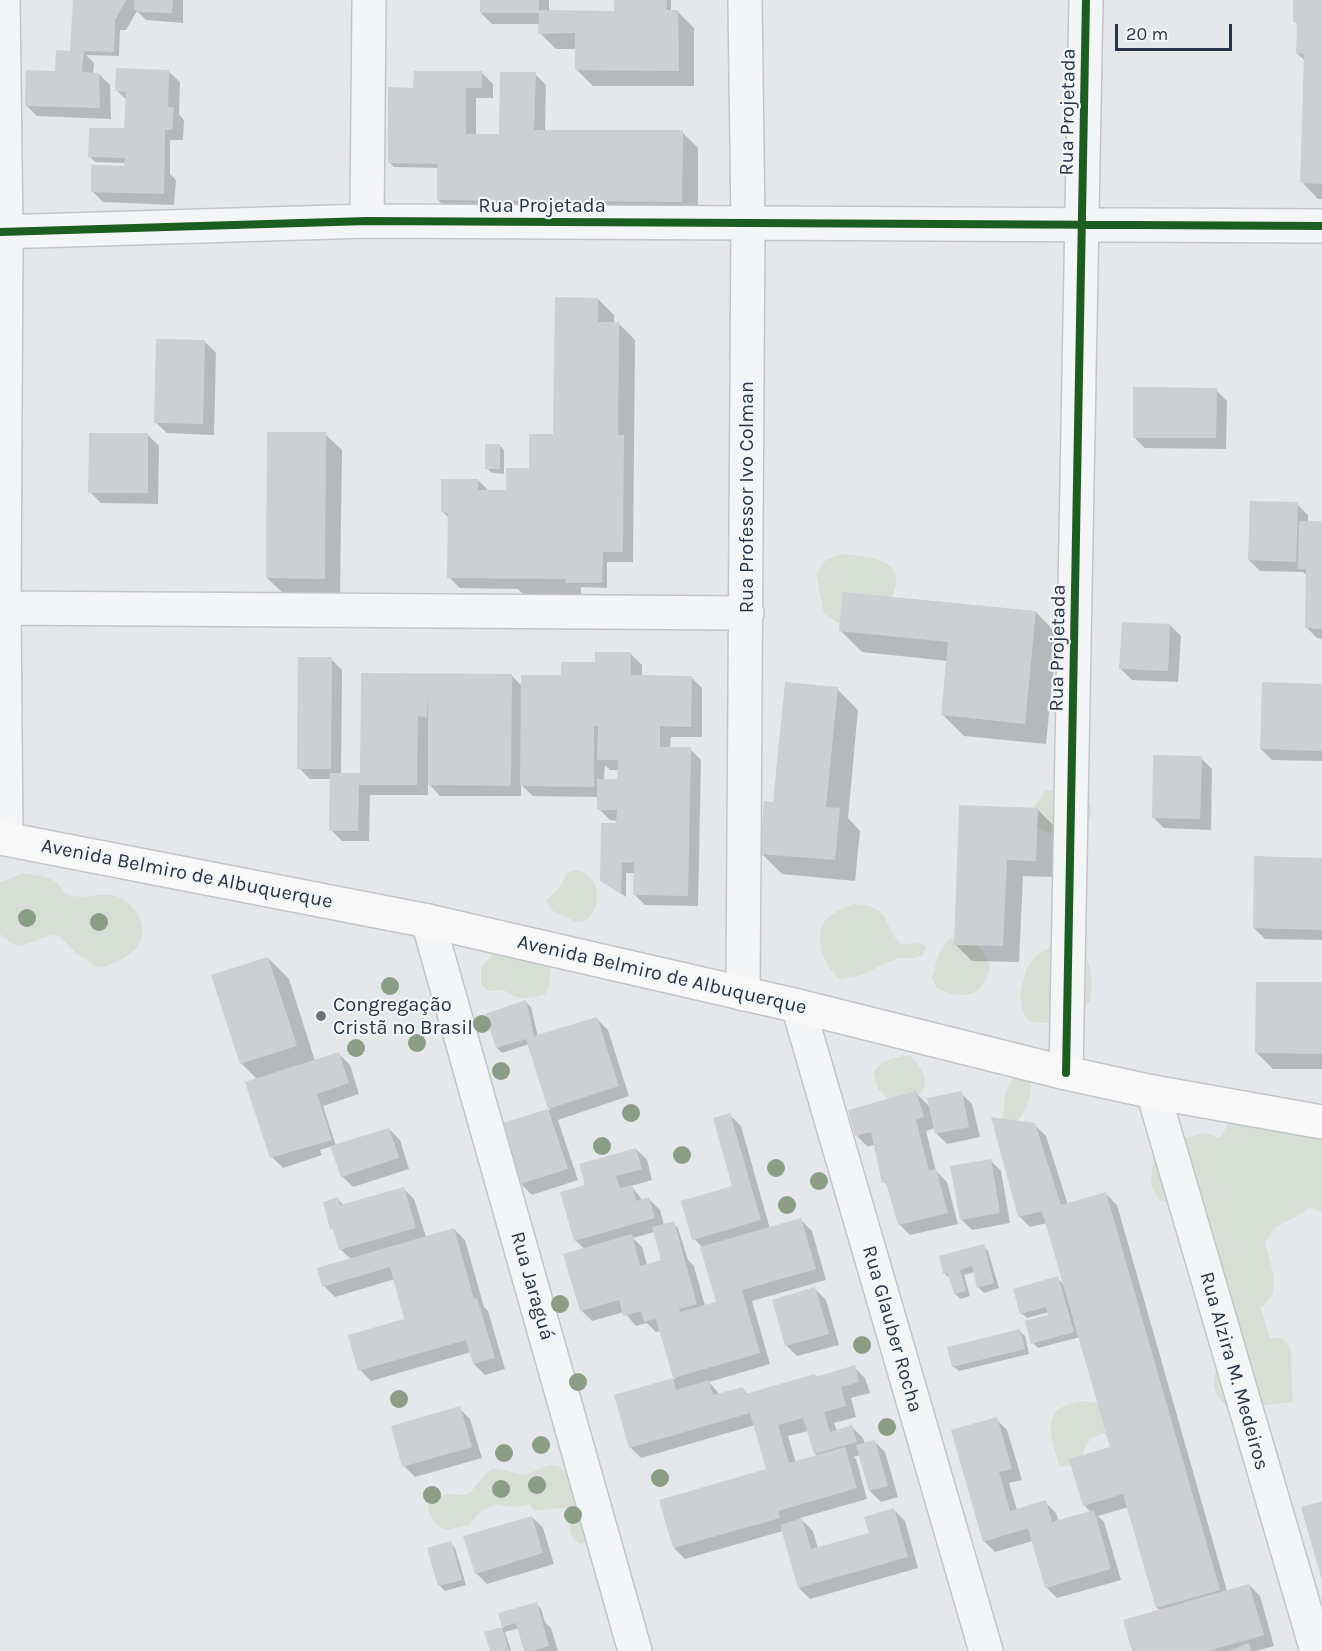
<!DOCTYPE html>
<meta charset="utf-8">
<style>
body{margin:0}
#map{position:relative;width:1322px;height:1651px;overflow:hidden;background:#e5e7ea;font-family:Karla,sans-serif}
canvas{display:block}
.scale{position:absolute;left:1115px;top:24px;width:117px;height:27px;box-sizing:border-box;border:3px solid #293446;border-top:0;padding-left:8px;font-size:18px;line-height:21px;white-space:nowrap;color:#293446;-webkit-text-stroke:4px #f3f6f9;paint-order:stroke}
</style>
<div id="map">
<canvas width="1322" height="1651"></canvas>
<div class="scale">20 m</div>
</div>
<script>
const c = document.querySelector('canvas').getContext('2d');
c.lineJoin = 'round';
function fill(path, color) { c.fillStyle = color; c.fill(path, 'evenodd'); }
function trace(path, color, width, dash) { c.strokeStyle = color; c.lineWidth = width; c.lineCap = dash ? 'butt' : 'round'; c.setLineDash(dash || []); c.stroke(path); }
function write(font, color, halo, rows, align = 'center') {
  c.font = font + ' Karla,sans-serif'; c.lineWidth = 4.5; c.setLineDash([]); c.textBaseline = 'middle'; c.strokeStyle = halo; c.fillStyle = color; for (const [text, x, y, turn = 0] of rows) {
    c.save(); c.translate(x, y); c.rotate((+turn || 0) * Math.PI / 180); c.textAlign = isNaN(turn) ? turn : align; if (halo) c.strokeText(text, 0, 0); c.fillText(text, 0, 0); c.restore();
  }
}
const green = new Path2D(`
 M841 554C859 556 901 556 896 584 894 591 893 597 888 601 878 611 855 619 842 625L824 614 816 573 826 560Z
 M1063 789 1087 796 1091 805V814L1088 822 1074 833 1066 836 1042 831 1035 827 1030 812 1045 791Z
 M576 870C582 872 588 874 592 879 600 889 598 911 588 919 584 921 579 922 574 922L567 917 551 910 547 900 559 888 567 873Z
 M24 873C34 875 47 876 56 882 61 886 62 893 69 895 83 901 107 888 124 900 135 907 147 926 141 940 136 954 113 965 99 968L77 954 59 936 51 935 21 946 13 944 0 934V882Z
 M853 904C894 905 881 927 902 945L918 943 926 946 923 955 915 958H898L858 976 849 977 842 980C826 971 812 939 825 921 830 914 844 907 853 904Z
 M956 936 973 939 984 953 990 968C981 1000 961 1000 936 987L932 978 939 953 949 939Z
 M1066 944C1070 945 1076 946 1080 949 1092 958 1093 988 1090 1001L1072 1019 1064 1022 1035 1023 1027 1019 1023 1011 1020 994 1026 970 1036 956 1050 947Z
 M500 952 552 961 549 986 545 994C529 999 518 1001 504 990L487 991 481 983V967L492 955Z
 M908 1055C919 1061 934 1086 918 1095 911 1100 898 1100 890 1101L878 1089 874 1073C881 1059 894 1058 908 1055Z
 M1016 1077H1024L1031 1083C1032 1102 1024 1114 1012 1128L1000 1125C1008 1108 999 1090 1016 1077Z
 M1246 1119 1322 1138V1212L1309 1207 1303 1213 1274 1228 1265 1242 1274 1277 1273 1293 1263 1306H1260L1270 1338C1292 1337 1292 1350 1291 1367 1291 1378 1293 1391 1293 1402L1234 1409C1216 1403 1209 1383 1218 1366L1175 1204 1159 1200 1151 1185 1154 1149 1169 1142 1204 1133 1220 1138 1229 1123Z
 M1085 1401 1102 1404 1111 1432C1104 1434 1094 1435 1089 1441 1078 1455 1088 1469 1060 1466 1049 1432 1039 1406 1085 1401Z
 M549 1465 558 1466 571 1476 598 1539 580 1544C562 1532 576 1522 568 1507L534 1511 530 1504 513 1507 496 1504 480 1512 469 1525 446 1530C435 1525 429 1518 428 1505L432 1498 447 1494 464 1495 471 1492 487 1472 493 1468 525 1475Z`);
const shadow = new Path2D(`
 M75 0H183V23L146 20 137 11 126 30H120L119 56 86 55 94 63 93 74H99L110 85 111 119 37 116 26 105 56 73 71 52Z
 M481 0H549V12H615V0H671V12H678L694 28V86H593L577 70V49H556L540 33V24H492L481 13Z
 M1295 0H1322V199H1318L1302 182 1305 61 1297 53 1298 25 1294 21Z
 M168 71 180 82 179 114 184 120 183 140H170V174L176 180 174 205 103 202 92 191 126 168V163L95 162 90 157 128 130 127 100 117 91Z
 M482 73 493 84V98H476V135H500L535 74 546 85 545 131 682 132 698 148V218L449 211 438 200 439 168 394 167 389 162 415 89Z
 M598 299 614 315V324H619L635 340 633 562H607V588L581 587V594L524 595 518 589 460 588 449 577V518L442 511 478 480 489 491H507L530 469 555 436Z
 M205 342 216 353 214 435 167 433 155 422Z
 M1216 390 1227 401 1226 449 1145 448 1134 437Z
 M325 434 342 450 340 595 284 594 267 578Z
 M148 435 159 446 158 504 101 503 90 492Z
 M499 445 504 450V474L492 473 487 468Z
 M1297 504 1308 515V522L1322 523V639L1317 638 1306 627 1308 577 1303 572 1260 571 1249 560Z
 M1036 612 1057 634 1046 744 964 736 943 715 948 661 862 652 841 631Z
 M1170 625 1181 636 1178 682 1132 680 1121 669Z
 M631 654 642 665V677H691L702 688V737H671L670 748 690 749 701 760 698 906 645 905 634 894 635 873H626V897L602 880 618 821 610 820 599 809V797L533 796 521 785V796H440L428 783V795H370L369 841H342L331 830V779H310L299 768 331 659 342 670 341 775H361L363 675H511L523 687ZM605 765 610 770H619V781L604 780Z
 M1322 685V761L1272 760 1261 749Z
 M837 689 858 710 848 818 860 831 855 881 782 874 761 853 775 804Z
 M1201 758 1212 769 1211 830 1164 828 1153 817Z
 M1037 809 1054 826 1052 877 1023 876 1019 962 972 961 955 944Z
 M1322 859V940L1265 939 1254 928Z
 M268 958 289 979 315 1061 339 1054 350 1065 359 1094 323 1106 336 1146 389 1129 400 1140 409 1169 353 1187 342 1176 332 1146 320 1150 322 1155 283 1168 272 1157 257 1079 241 1063Z
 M1322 984V1069H1273L1256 1052Z
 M526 1002 531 1007 538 1037 597 1019 608 1030 629 1096 558 1120 578 1180 532 1195 521 1184 502 1125 550 1110 529 1044 502 1053 497 1048Z
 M916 1093 931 1108 961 1093 972 1104 980 1137 947 1144 936 1133 935 1128 926 1131 936 1171 947 1182 958 1224 910 1235 899 1224 890 1188 884 1182 875 1144 868 1147 857 1136Z
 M730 1115 741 1126 770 1229 801 1220 812 1231 826 1280 752 1301 770 1364 709 1382 720 1395 742 1388 748 1395 854 1367 865 1378 870 1393 851 1398 856 1417 834 1423 837 1431 852 1427 863 1438 865 1444 874 1441 885 1452 898 1497 881 1502 870 1491 860 1455 853 1457 856 1459 867 1499 800 1518 813 1531 818 1549 871 1534 894 1510 905 1521 918 1568 810 1599 799 1588 783 1531 685 1559 674 1548 768 1470 755 1425 641 1458 630 1447 616 1396 675 1379 661 1331 656 1332 647 1323 636 1326 624 1312 592 1321 581 1310 585 1249 576 1241 587 1186 636 1149 647 1160 652 1180 631 1186 643 1201 649 1199 660 1210 664 1225 673 1223 678 1228 688 1260 694 1266 705 1306 718 1303 702 1247 694 1239 734 1187ZM654 1232 663 1261 647 1265 642 1247 633 1238ZM808 1431 815 1454 818 1456 796 1463 788 1436Z
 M1035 1125 1046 1136 1068 1205 1106 1194 1117 1205 1227 1591 1249 1585 1260 1596 1274 1646 1256 1651H1133L1161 1611 1157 1608 1129 1507 1098 1516 1104 1522 1121 1580 1057 1598 1046 1587 1033 1541 995 1552 984 1541 996 1419 1007 1430 1022 1480 1009 1483 1017 1510 1045 1502 1056 1513 1059 1521 1091 1512 1084 1505 1112 1448 1080 1337 1038 1348 1033 1343 1050 1316 1049 1312 1027 1318 1021 1313 1057 1278 1065 1286 1047 1223 1030 1227 1019 1216Z
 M990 1160 1001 1171 1010 1223 972 1230 961 1219Z
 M403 1188 414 1199 426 1237 454 1229 465 1240 484 1307 488 1311 505 1369 485 1375 474 1364 471 1352 371 1381 360 1370 406 1320 395 1279 335 1297 324 1286 351 1259 340 1249 335 1232 332 1228 338 1199 343 1205Z
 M983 1246 988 1251 999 1288 984 1293 979 1288 975 1272 964 1275 970 1296 961 1299 955 1294 950 1278 944 1273Z
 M815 1289 826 1300 839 1345 797 1356 786 1345Z
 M1019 1331 1025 1336 1029 1354 959 1371 953 1366Z
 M459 1408 470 1419 482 1458 415 1477 404 1466Z
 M532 1517 543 1528 554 1564 487 1584 476 1573Z
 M450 1543 455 1548 466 1585 445 1591 440 1586 429 1549Z
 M536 1603 541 1609 545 1622 551 1628 558 1651H525L519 1628 505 1632 511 1651H491L486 1633 505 1627 503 1626Z`);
const building = new Path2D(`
 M73 0H126L115 20 114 52 84 51 82 72 99 73 100 108 25 106 26 70 55 71 56 50 70 51Z
 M134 0H173L172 13 139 12 134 10Z
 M480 0H539V10L614 11V0H667L666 10H678L679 71 575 70V33L538 34 539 13H480Z
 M1293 0H1322V184L1300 183 1304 54 1296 53 1297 22H1293Z
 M116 68 169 70 168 107 174 108 172 130H165L164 194 91 192V165L124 166 125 158 88 157 89 128H124L126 92 115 91Z
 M414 71H482V88H466V134H499L500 72H536L534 130H683L682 202 437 200V164L388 163V87L413 88Z
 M555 297 598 298V322H619L618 435H624L623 552H603L602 583H565L566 579 447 578 448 513 441 512V479H478V490H506V468H529V434H553Z
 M156 339 205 340 203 424 154 423Z
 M1133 387 1217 388 1216 438H1133Z
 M267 432H326L325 579 266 578Z
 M89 433H148V493H88Z
 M485 444H500V469H485Z
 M1250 501 1298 502 1296 562 1248 560Z
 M1299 521H1322V629L1305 628 1306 569H1298Z
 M843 592 1036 611 1025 724 941 715 948 642 839 631Z
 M1122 622 1170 624 1168 671 1119 669Z
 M595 652H631V675L692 676 691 727 660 726V747H691L688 896 633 895 634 862 622 863 621 894 600 881 601 823H616L617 810H597V779H617L618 760H597L598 726H594V787L520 786 521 675H561V662H595Z
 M298 657H332L331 769H297Z
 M361 673 512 674 511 786 428 785V688L427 717 418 716 417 785H359L358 831H329L330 773H360Z
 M785 682 838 687 826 807 840 808 835 860 759 854 764 801 773 802Z
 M1262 682 1322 684V751L1260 749Z
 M1153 755 1202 756 1200 819 1152 818Z
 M959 805 1038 808 1036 861 1007 860 1003 946 954 945Z
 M1254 856 1322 858V930L1253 928Z
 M268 957 297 1046 240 1064 211 975Z
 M1256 982H1322V1054L1255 1053Z
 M526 1000 534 1036 597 1017 619 1086 548 1109 526 1039 496 1048 485 1014Z
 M339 1052 349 1083 317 1094 332 1140 270 1158 245 1082Z
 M916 1091 924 1117 916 1120 929 1171 936 1169 948 1213 898 1225 886 1182 882 1183 871 1132 855 1136 848 1110Z
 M962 1091 969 1127 935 1134 927 1098Z
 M548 1109 568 1169 520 1184 500 1124Z
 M730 1113 761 1220 692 1240 681 1201 732 1186 713 1118Z
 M991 1117 1035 1123 1061 1205 1106 1192 1220 1590 1156 1608 1123 1494 1083 1506 1069 1459 1110 1447 1042 1211 1018 1217Z
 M389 1128 399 1158 341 1177 330 1146Z
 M636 1148 642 1169 616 1176 620 1188 632 1185 636 1201 649 1197 655 1218 574 1241 560 1192 585 1185 579 1164Z
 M991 1159 1000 1213 960 1220 950 1166Z
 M404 1187 416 1228 339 1250 333 1229H330L323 1202 338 1197 340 1205Z
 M801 1218 816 1269 742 1290 760 1353 673 1378 656 1319 644 1322 641 1311 623 1316 619 1300 580 1311 563 1254 632 1234 640 1266 661 1260 652 1227 674 1221 697 1304 679 1309 680 1312 716 1302 700 1247Z
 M454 1228 474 1299 477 1298 495 1358 473 1364 466 1340 358 1371 348 1335 404 1319 390 1267 322 1287 317 1268Z
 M984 1244 994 1283 977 1288 972 1266 960 1270 966 1291 954 1294 948 1273 943 1274 939 1256Z
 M1058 1276 1074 1332 1031 1344 1025 1321 1048 1315 1046 1307 1020 1314 1013 1289Z
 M815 1287 829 1334 785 1346 772 1300Z
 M1020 1329 1025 1349 952 1367 947 1347Z
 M855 1365 859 1382 841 1387 846 1406 824 1412 830 1432 852 1425 857 1442 814 1454 803 1418 778 1425 789 1463 845 1447 857 1488 778 1511 780 1518 673 1548 659 1500 766 1469 750 1413 629 1448 614 1395 673 1378 676 1390 709 1380 713 1395 743 1387 745 1394 815 1374 816 1377Z
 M460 1406 472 1447 402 1467 391 1426Z
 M997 1417 1012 1469 999 1472 1010 1511 1046 1500 1052 1522 1094 1510 1111 1569 1045 1588 1028 1528 983 1542 951 1430Z
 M875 1440 888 1486 869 1491 856 1445Z
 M1322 1501V1577H1321L1301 1507Z
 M894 1508 908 1557 798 1588 780 1525 802 1518 811 1549 869 1533 864 1517Z
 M532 1516 543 1553 475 1574 463 1536Z
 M451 1541 462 1580 438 1586 427 1548Z
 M1249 1584 1264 1635 1208 1651H1132L1123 1620Z
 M537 1602 549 1646 532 1651H524L516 1623 502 1627 509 1651H490L484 1632 502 1627 498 1613Z
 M1249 1643 1251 1651H1229Z`);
const minor = new Path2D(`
 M3 0 6 232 4 608 6 839
 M367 221 369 0
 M0 232 367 221 1322 226
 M4 608 747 613
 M428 921 635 1651
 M743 994 748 224 745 0
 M798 1006 986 1651
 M1066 1073 1086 0
 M1153 1092 1317 1651`);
const major = new Path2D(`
 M0 838 428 921 798 1006 1066 1073 1153 1092 1322 1122`);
const cycleway = new Path2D(`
 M0 232 367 221 1322 226
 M1066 1073 1086 0`);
const trees = [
 [27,918],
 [99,922],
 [390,986],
 [482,1024],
 [417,1043],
 [356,1048],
 [501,1071],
 [631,1113],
 [602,1146],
 [682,1155],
 [776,1168],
 [819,1181],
 [787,1205],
 [560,1304],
 [862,1345],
 [578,1382],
 [399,1399],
 [887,1427],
 [541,1445],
 [504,1453],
 [660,1478],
 [537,1485],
 [501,1489],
 [432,1495],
 [573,1515]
];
const markers = [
 [321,1016,6,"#6b737f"]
];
const streetNames = [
 ["Rua Projetada",1068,112,-89],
 ["Rua Projetada",542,206],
 ["Rua Professor Ivo Colman",747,497,-90],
 ["Rua Projetada",1058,648,-89],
 ["Avenida Belmiro de Albuquerque",187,874,11],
 ["Avenida Belmiro de Albuquerque",662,975,13],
 ["Rua Jaraguá",532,1286,74],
 ["Rua Glauber Rocha",892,1329,74],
 ["Rua Alzira M. Medeiros",1234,1371,74]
];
const poiNames = [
 ["Congregação",333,1005],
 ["Cristã no Brasil",333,1028]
];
fill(green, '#d6ded5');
fill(shadow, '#0003');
fill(building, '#cdcfd3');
trace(minor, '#c3c5c8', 36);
trace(major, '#c1c4c8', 36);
trace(minor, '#f4f5f7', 33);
trace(major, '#f8f8f8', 33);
trace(cycleway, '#1b5e20', 8);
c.fillStyle = '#8a9e86';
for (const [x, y] of trees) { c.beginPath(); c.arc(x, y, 9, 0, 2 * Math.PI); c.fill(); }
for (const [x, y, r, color] of markers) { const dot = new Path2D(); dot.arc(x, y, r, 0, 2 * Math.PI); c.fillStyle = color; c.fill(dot); trace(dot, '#f3f6f9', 2); }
write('20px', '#293446', '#f3f6f9', streetNames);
write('20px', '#293446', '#f3f6f9', poiNames, 'left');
</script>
